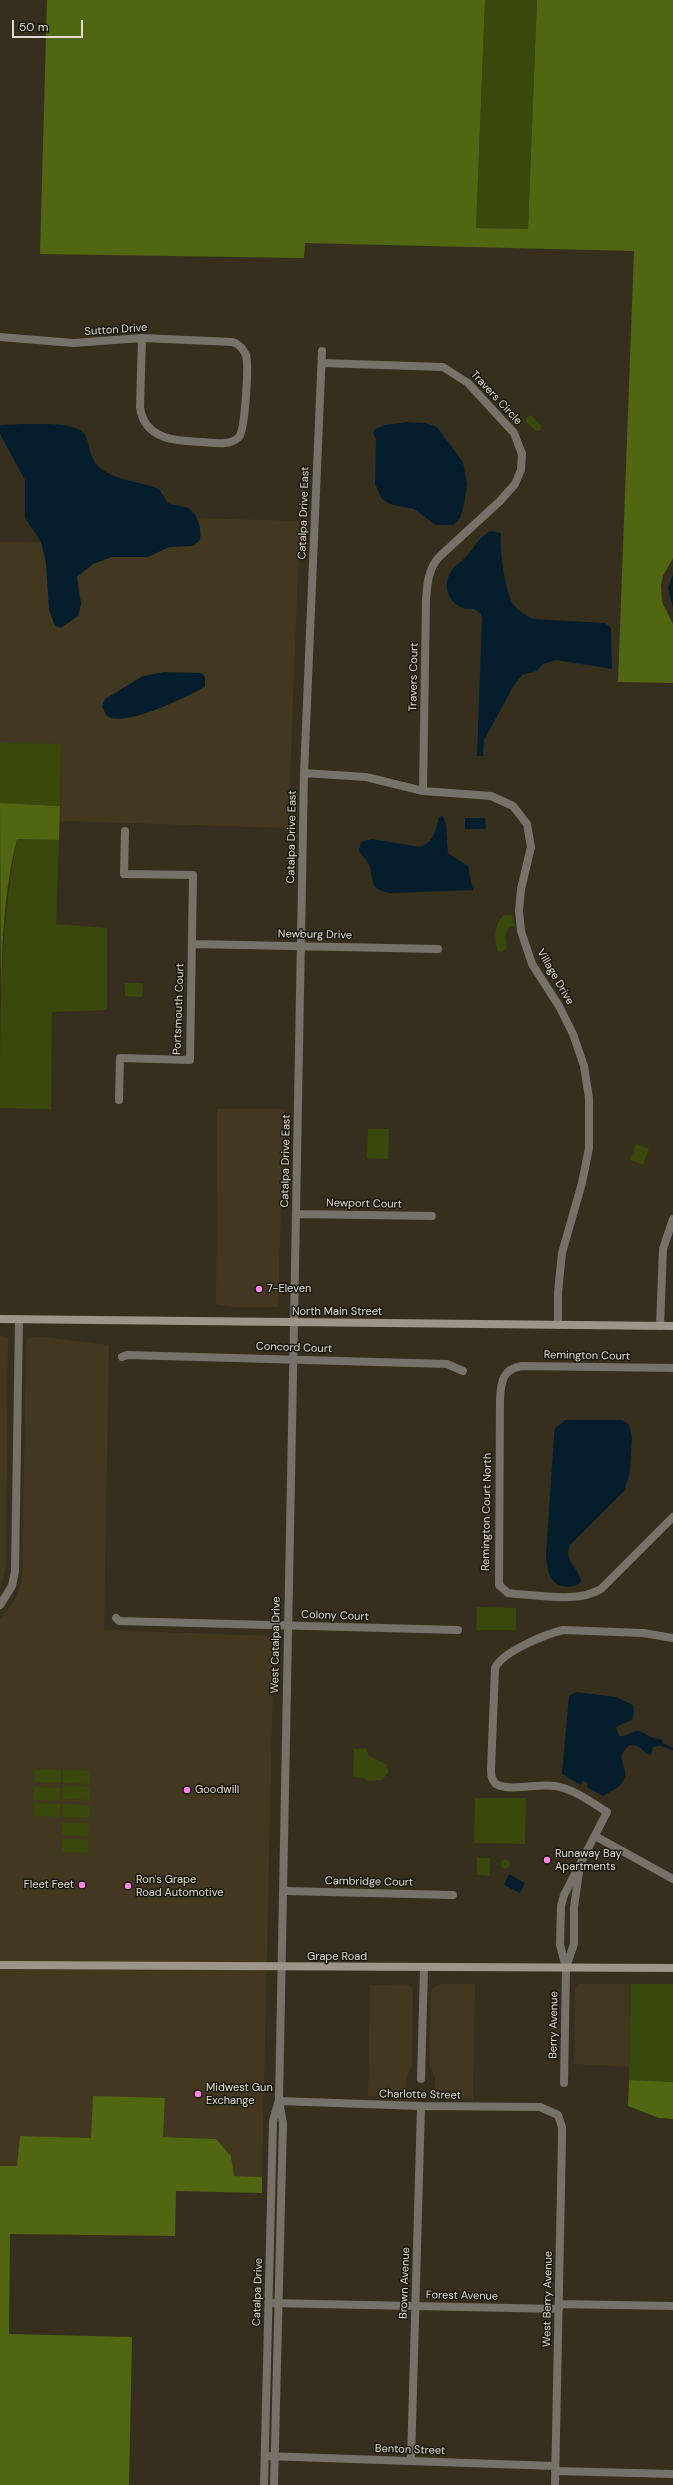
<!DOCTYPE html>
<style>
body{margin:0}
#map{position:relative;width:673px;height:2485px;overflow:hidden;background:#372f1d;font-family:"DM Sans",sans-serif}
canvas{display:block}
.scale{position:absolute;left:12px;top:20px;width:71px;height:18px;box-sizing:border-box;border:2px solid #e0dbd0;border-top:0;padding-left:5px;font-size:12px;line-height:14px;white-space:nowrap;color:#e0dbd0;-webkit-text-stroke:3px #1b1810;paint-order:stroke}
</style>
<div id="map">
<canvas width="673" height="2485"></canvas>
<div class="scale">50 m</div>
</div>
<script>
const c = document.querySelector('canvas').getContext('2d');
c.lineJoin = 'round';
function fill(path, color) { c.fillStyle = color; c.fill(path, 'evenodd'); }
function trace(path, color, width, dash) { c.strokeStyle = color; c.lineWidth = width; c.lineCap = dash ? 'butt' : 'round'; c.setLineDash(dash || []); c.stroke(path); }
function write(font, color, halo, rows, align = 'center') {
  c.font = font + ' "DM Sans",sans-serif'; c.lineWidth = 3; c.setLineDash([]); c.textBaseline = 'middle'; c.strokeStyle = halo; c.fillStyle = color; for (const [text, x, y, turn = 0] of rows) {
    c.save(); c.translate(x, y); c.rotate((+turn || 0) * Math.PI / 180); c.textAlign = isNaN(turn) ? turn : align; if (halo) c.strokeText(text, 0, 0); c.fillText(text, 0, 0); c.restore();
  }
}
const built = new Path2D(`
 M192 518 300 521 288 828 60 821 61 744 0 743V542L190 543Z
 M217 1109H284L278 1307H233L216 1304Z
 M0 1335 8 1338 6 1567 0 1590Z
 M33 1336 109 1345 104 1630 274 1636 262 2177 234 2176 231 2156 216 2139 163 2137 165 2098 91 2138 20 2136 17 2166H0V1619L15 1600 22 1581 26 1341Z
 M406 1984 412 1988 413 1994 412 2065 407 2077 406 2097 368 2096 370 1985Z
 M441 1984H475L473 2099 434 2098 435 2077 429 2065 431 1993 433 1988Z
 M578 1984H631L629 2067 574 2064 575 1988Z`);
const green = new Path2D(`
 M485 0H537L528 229 476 228Z
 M531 415 541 426 540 430 536 431 526 422 527 417Z
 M0 743 61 744 60 806 0 803Z
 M17 839 59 840 56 924 107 928V1010L52 1012 51 1109 0 1108C0 1019 0 926 17 839Z
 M504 915H513L514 926 508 928 505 937 507 947 502 952 498 951C494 939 494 923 504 915Z
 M125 983H143L142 997 125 996Z
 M368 1129H389L388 1159 367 1158Z
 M636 1144 649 1149 643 1165 630 1160Z
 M477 1607 516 1608V1630H476Z
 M367 1748 368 1755 387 1765 388 1773 382 1780 367 1781 363 1778 353 1777 354 1749Z
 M35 1770H61V1783L34 1782Z
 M63 1770 89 1771V1784L63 1783Z
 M63 1786 89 1787V1800L63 1799Z
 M34 1787 61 1788 60 1800H34Z
 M475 1798H526L525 1844 474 1843Z
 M35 1803 61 1804 60 1817 34 1816Z
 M63 1804 89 1805V1818L63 1817Z
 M62 1823H89L88 1836 62 1835Z
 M62 1839 88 1840V1853L62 1852Z
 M477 1858H490V1876L477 1875Z
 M500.5 1864a4.5 4.5 0 1 1 9 0a4.5 4.5 0 1 1-9 0Z
 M631 1984H673V2082L629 2080Z`);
const forest = new Path2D(`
 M47 0H485L476 228 528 229 537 0H673V558L663 576 661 585 662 602 673 624V683L618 682 634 251 305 243 304 258 40 254Z
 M0 803 60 806 59 840 17 839C3 895 2 948 1 1005Z
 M629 2080 673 2082V2119L659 2118 628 2106Z
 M93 2096 165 2098 163 2137 216 2139 231 2156 234 2176 262 2177V2193L176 2191 175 2236 10 2234 9 2334 132 2337 129 2485H0V2166H17L20 2136 91 2138Z`);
const water = new Path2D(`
 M406 422 424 423 437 427 463 462 467 484 464 505 460 518 453 525H436L414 509 390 504 382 499 375 484 376 439 373 433 375 429 385 425Z
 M23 424C40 425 82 420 87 439 90 449 91 460 99 467 115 481 140 481 159 489L168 503C174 506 180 505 186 507 198 512 202 529 200 540L193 546 169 547 148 557H112L93 564 77 577 81 604 78 616 61 628 55 626 49 610 46 563 41 542 25 518V480L0 434V425Z
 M491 531 501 533C499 547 505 591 513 604 518 611 526 615 533 619L605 623 611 628 612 669 556 660 543 664 537 671 522 675 513 687 484 740 483 756H477L482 618 480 613 474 609C470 608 466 610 463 608 447 602 442 584 452 570 455 565 461 562 466 557 477 546 474 541 491 531Z
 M673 574V608L668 588Z
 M164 672 201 673 205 677V687C188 696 121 730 106 715L102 706 105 699 143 676Z
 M443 816 446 824 448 853 468 866 473 890 390 893C366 889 376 879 368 863 366 858 361 856 359 850L361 842 372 839 421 847C434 841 436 830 439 817Z
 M465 818H485L486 829H465Z
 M566 1420H622L629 1424 632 1437 630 1472 624 1491 570 1545C563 1561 578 1566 581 1581L578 1585C553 1592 547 1576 546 1555L554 1436 555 1428Z
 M576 1692 616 1697 633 1705 634 1713 632 1720 616 1727 619 1736C627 1737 631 1731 638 1731 647 1733 651 1740 662 1739L663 1745 653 1747 651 1755C642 1753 643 1745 630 1745 611 1759 632 1767 623 1781 619 1789 610 1791 603 1796L587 1787 588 1783 583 1781 581 1785 562 1774 569 1696Z
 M509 1874 525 1883 520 1893 504 1885Z`);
const stream = new Path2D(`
 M663 1745 673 1749`);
const minor = new Path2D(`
 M0 337 73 343 142 338 233 342C239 344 243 349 246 355 249 365 245 430 239 437 230 446 215 443 203 442 177 441 144 440 140 407L142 338
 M322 363 443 367 468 383 514 433 522 454 521 470 515 484 500 501 439 557C428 569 427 585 426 601L423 791
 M304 773 366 777 423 791 491 796 513 806 527 824 531 847 521 889 519 911 521 931 532 964 559 1006 573 1034 584 1066 589 1098V1148L582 1183 562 1253 558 1292V1325
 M192 944 438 949
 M119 1100 120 1058 190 1060 193 875 124 874 125 831
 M296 1214 432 1216
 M294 1323 304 773 322 351
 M660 1326 663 1249 673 1219
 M122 1357 127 1355 447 1364 463 1371
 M673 1368 522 1366C502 1369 501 1382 500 1399L499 1585 508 1593 516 1594C542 1595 578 1603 601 1589L673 1517
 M0 1605 12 1586 15 1571 19 1320
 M116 1618 119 1621 458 1630
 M595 1836 673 1879
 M284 1891 453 1895
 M566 1967 574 1944V1907L579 1872
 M421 2079 424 1968
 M564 2083 566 1968 560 1945 561 1906 564 1895 607 1812C591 1802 574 1789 555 1786 540 1783 509 1792 496 1784 492 1781 491 1775 491 1770L495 1668C502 1652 546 1634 563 1630L643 1633 673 1638
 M279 2101 421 2106 540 2107 558 2115 562 2127V2138L555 2485
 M269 2303 559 2309
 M559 2304 673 2306
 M265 2456 555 2466
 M411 2461 421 2106
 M555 2471 673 2474`);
const tertiary = new Path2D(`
 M264 2485 273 2121 278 2103
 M274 2485 283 2123 279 2101 294 1323`);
const secondary = new Path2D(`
 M0 1319 673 1326
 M0 1965 673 1968`);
const markers = [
 [259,1289,4,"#fc86e4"],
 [187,1790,4,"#fc86e4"],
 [547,1860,4,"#fc86e4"],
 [82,1885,4,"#fc86e4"],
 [128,1886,4,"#fc86e4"],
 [198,2094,4,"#fc86e4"]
];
const streetNames = [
 ["Sutton Drive",116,330,-4],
 ["Travers Circle",496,398,47],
 ["Catalpa Drive East",304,513,-88],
 ["Travers Court",414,677,-89],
 ["Catalpa Drive East",292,837,-89],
 ["Newburg Drive",315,935,1],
 ["Village Drive",555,977,60],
 ["Portsmouth Court",179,1009,-88],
 ["Catalpa Drive East",286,1161,-89],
 ["Newport Court",364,1204,1],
 ["North Main Street",337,1312],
 ["Concord Court",294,1348,2],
 ["Remington Court",587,1356,1],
 ["Remington Court North",487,1512,-89],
 ["Colony Court",335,1616,2],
 ["West Catalpa Drive",276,1645,-89],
 ["Cambridge Court",369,1882,1],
 ["Grape Road",337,1957],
 ["Berry Avenue",554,2025,-89],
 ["Charlotte Street",420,2095,1],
 ["Brown Avenue",405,2283,-88],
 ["Catalpa Drive",258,2292,-88],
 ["Forest Avenue",462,2296,1],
 ["West Berry Avenue",548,2299,-89],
 ["Benton Street",410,2450,2]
];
const poiNames = [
 ["7-Eleven",267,1289],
 ["Goodwill",195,1790],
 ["Runaway Bay",555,1854],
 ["Apartments",555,1867],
 ["Ron's Grape",136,1880],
 ["Road Automotive",136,1893],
 ["Fleet Feet",74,1885,"right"],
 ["Midwest Gun",206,2088],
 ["Exchange",206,2101]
];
fill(built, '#42371f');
fill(green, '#39480b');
fill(forest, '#516611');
fill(water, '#041e2e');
trace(stream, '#041e2e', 3);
trace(minor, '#767169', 8);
trace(tertiary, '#767169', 8);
trace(secondary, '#9d9588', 8);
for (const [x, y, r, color] of markers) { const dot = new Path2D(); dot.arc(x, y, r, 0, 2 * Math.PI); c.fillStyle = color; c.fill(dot); trace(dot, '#1b1810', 1.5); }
write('11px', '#e0dbd0', '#1b1810', streetNames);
write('11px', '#e0dbd0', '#1b1810', poiNames, 'left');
</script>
